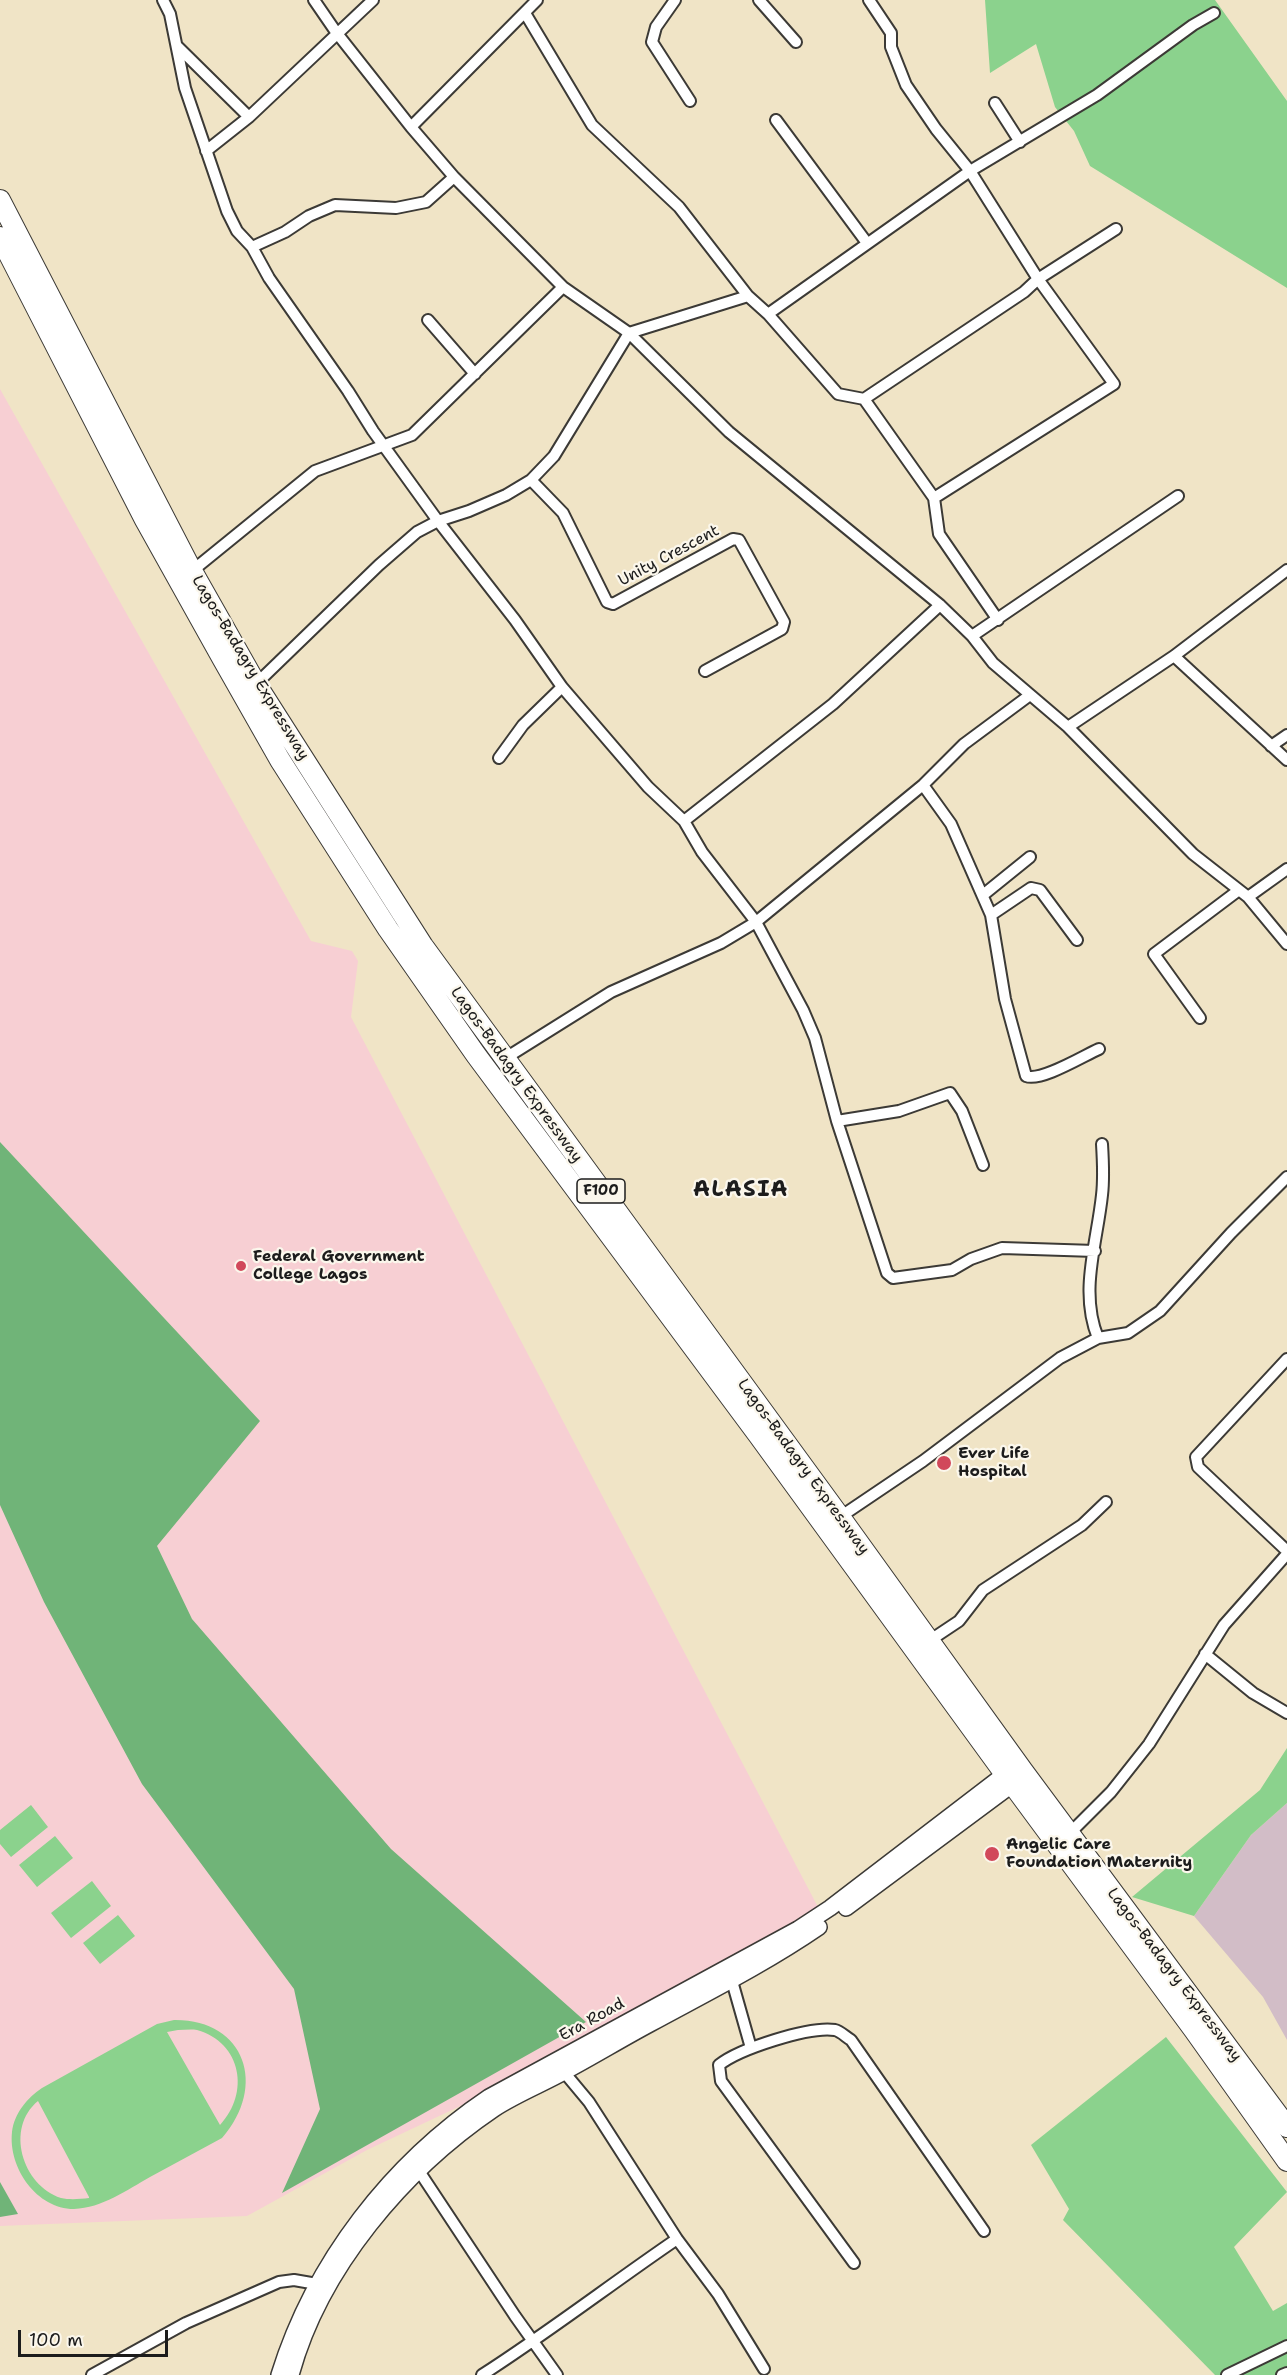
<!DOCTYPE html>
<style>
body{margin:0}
#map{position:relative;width:1287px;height:2375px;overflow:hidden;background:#f0e4c6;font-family:"Shantell Sans",sans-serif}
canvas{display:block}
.scale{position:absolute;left:18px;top:2330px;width:150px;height:27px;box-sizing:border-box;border:3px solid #1c1c1c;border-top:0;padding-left:8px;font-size:18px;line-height:21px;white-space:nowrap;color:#1c1c1c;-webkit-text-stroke:4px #fbf7ec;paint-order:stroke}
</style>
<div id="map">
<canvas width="1287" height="2375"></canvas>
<div class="scale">100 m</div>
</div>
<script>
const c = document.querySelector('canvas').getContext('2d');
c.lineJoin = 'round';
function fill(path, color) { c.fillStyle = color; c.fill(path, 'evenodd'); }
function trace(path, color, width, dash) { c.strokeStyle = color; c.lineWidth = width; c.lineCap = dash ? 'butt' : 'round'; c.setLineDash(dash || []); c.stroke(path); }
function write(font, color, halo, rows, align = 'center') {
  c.font = font + ' "Shantell Sans",sans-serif'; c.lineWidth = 4.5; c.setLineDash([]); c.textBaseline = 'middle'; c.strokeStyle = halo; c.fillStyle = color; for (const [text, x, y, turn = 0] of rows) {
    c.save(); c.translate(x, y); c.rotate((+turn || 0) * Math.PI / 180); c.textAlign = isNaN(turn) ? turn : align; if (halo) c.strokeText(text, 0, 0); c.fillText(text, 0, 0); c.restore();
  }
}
const built = new Path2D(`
 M0 389 311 941 352 951 358 961 351 1017 819 1909 471 2101 367 2150 247 2216 0 2226Z`);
const industrial = new Path2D(`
 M1287 1803V2040L1263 1997 1194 1916 1251 1835Z`);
const green = new Path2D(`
 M985 0H1215L1287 101V288L1090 166 1074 131 1055 107 1036 44 990 73Z
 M1287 1748V1803L1251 1835 1194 1916 1132 1897 1260 1790Z
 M31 1805 48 1827 11 1857 0 1844V1830Z
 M55 1836 73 1858 37 1887 19 1865Z
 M92 1881 111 1906 71 1938 51 1913Z
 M118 1915 135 1936 100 1964 83 1943Z
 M174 2020C245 2019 268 2086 222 2138 198 2151 174 2164 150 2177 127 2190 102 2208 74 2209 37 2209 8 2168 12 2132 14 2114 27 2098 42 2088L157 2024ZM178 2030C184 2030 191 2029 197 2030 242 2043 250 2093 220 2125L167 2032ZM38 2101 89 2197V2198C80 2199 70 2200 61 2198 22 2185 5 2128 38 2101Z
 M1166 2037 1287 2192 1234 2247 1273 2311 1287 2303V2375H1215L1063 2220 1069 2209 1031 2145Z`);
const forest = new Path2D(`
 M0 1142 260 1421 157 1546 192 1619 391 1849 586 2022 282 2193 320 2109 294 1989 142 1784 44 1602 0 1505Z
 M0 2182 18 2214 0 2217Z`);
const street = new Path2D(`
 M163 0 170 14 185 88 227 211 237 231 252 247 269 278 348 391 373 431 438 521 515 620 562 687 648 787 684 821 702 852 756 922 803 1010 815 1038 837 1121 887 1273 893 1278 952 1270 971 1259 1002 1248 1095 1251
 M314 0 336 32 411 127 454 177 563 287 629 333 729 432 940 605 972 636 993 663 1068 727 1193 854 1248 897 1287 944
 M675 0 656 27 652 42 690 101
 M759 0 796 42
 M869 0 891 33V47L906 85 936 129 970 171 1038 279 1114 384 934 498
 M525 13 592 125 679 207 748 296 768 314 838 394 864 399 934 498 939 534 998 620
 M178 47 249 117
 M995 103 1020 142
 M776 120 867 243
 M411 127 537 0
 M206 151 249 117 373 0
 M252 247 285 232 309 216 335 205 396 208 426 202 454 177
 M768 314 970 171 1097 95 1193 25 1214 13
 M428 320 475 374
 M864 399 1024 292 1038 279 1116 229
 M531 480 563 513 607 602 613 604 733 539 739 540 784 622 782 629 705 671
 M192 571 315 471 412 435 563 287
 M972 636 1178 496
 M1174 656 1287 760
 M256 684 379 565 417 532 438 521 469 511 506 495 531 480 554 456 629 333 748 296
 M1068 727 1174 656 1287 570
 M1271 746 1287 735
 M499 758 523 725 562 687
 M923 785 951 824 991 915 1005 999 1026 1076C1041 1082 1083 1056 1099 1049
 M684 821 833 704 940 605
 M983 895 1030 857
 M1248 897 1287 869
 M991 915 1031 888 1040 890 1077 940
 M1200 1018 1154 954 1239 890
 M504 1059 611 992 721 943 756 922 923 785 964 744 1030 695
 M837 1121 899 1111 950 1093 962 1111 983 1165
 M1098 1338C1079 1292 1097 1243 1102 1195 1104 1178 1103 1160 1102 1144
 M1287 1359 1196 1457 1198 1467 1287 1551
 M840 1517 923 1461 1060 1358 1098 1338 1128 1333 1160 1311 1231 1233 1287 1177
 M929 1641 959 1621 983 1590 1082 1525 1106 1502
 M1205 1654 1253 1693 1287 1713
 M1069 1834 1111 1792 1149 1744 1224 1625 1287 1554
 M732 1981 751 2048
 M564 2072 589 2102 677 2239 718 2294 764 2369
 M419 2171 515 2316 557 2375
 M854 2263 721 2081 719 2065C739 2049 809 2026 835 2030 840 2031 846 2037 851 2040L984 2231
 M92 2375 186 2323 279 2282 294 2280 317 2284
 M482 2375C549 2332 611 2284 677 2239
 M1227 2375 1287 2346
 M1282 2375 1287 2373`);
const secondary = new Path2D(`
 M846 1908 1013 1784
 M279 2375C314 2262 391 2163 489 2097L798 1929 830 1908 1005 1774
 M291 2375C320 2268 404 2170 494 2109 517 2094 543 2084 566 2071 594 2056 622 2039 650 2024 707 1993 765 1964 819 1927`);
const highway = new Path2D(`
 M0 200 192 571 256 684 423 946 840 1517 1023 1771 1287 2127
 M0 237 145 520 222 658 280 760 388 929 476 1055 759 1436 1005 1774 1194 2030 1287 2161`);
const markers = [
 [241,1266,6,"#d1495b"],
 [944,1463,8,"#d1495b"],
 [992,1854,8,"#d1495b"]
];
const shields = [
 [601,1191,48]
];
const shieldNames = [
 ["F100",601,1191]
];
const streetNames = [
 ["Unity Crescent",669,556,-28],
 ["Lagos-Badagry Expressway",250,668,59],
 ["Lagos-Badagry Expressway",516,1075,54],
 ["Lagos-Badagry Expressway",803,1467,54],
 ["Lagos-Badagry Expressway",1174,1975,53],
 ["Era Road",592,2020,-29]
];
const poiNames = [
 ["Federal Government",253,1257],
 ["College Lagos",253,1275],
 ["Ever Life",958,1454],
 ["Hospital",958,1472],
 ["Angelic Care",1006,1845],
 ["Foundation Maternity",1006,1863]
];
const districtNames = [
 ["ALASIA",741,1190]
];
fill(built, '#f7cfd3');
fill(industrial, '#d2bdc7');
fill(green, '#8bd28d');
fill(forest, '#70b478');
trace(street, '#3c3a36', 14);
trace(secondary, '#3c3a36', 18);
trace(highway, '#3c3a36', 22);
trace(street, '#fff', 10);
trace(secondary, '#fff', 15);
trace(highway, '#fff', 20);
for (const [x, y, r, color] of markers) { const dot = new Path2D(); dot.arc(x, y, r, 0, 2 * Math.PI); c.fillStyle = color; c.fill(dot); trace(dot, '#fbf7ec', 2); }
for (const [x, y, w] of shields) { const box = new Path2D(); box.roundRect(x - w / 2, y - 12, w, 24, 4.5); c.fillStyle = '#fbf7ec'; c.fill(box); trace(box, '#1c1c1c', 1.5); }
write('bold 15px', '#1c1c1c', null, shieldNames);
write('16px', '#1c1c1c', '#fbf7ec', streetNames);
write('bold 16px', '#1c1c1c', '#fbf7ec', poiNames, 'left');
c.letterSpacing = '1.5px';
write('bold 22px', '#1c1c1c', '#fbf7ec', districtNames);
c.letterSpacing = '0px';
</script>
